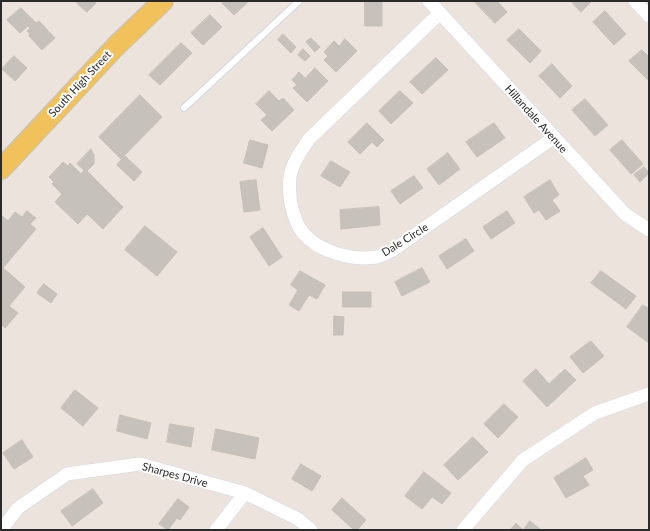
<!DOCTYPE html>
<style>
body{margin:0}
#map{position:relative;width:650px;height:531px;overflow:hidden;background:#ece4dc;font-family:Lato,sans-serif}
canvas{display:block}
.frame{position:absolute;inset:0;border:2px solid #2a2a2a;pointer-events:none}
</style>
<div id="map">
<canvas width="650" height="531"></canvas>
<div class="frame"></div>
</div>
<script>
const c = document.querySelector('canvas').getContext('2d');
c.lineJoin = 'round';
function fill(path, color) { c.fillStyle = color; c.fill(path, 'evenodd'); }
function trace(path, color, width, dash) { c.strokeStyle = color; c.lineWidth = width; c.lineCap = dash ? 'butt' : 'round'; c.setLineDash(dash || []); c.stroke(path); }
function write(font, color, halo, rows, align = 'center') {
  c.font = font + ' Lato,sans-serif'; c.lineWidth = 4; c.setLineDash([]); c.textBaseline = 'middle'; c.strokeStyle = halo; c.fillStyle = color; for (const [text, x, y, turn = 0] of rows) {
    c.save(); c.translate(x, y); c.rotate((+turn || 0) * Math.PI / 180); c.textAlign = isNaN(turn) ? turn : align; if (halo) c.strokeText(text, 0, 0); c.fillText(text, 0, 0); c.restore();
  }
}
const building = new Path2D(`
 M75 1H93L96 3 87 12Z
 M224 1H249L234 15 222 3Z
 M365 1H382V26H365Z
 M474 1H497L507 12 495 23Z
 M571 1H592L581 12Z
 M21 8 36 23 39 21 55 38 42 50 29 36 30 34 27 31 30 28 28 26 20 33 7 20Z
 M605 11 626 34 614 45 593 22Z
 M210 15 222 27 203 45 191 33Z
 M519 29 541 51 530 63 507 40Z
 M283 34 296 47 291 53 278 40Z
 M311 38 320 47 315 52 306 42Z
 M345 39 357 51 336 72 324 60 328 56 324 52 334 41 339 46Z
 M181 43 192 53 160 85 149 75Z
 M303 49 310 56 305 61 298 55Z
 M642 50 649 57V81L629 61Z
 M14 56 27 68 15 81 2 69Z
 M436 58 448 70 422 94 410 82Z
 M552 64 572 86 560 98 539 76Z
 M315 68 328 81 307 102 293 88 297 85 292 80 299 72 305 78Z
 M269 91 279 101 283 98 294 110 272 131 261 120 267 115 256 104Z
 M400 91 413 103 391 124 379 111Z
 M140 95 162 117 121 159 99 137Z
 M585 99 608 125 595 136 572 110Z
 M367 123 384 140 377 147 372 142 360 154 348 142Z
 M494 123 505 138 477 157 466 142Z
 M250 140 268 145 262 168 244 163Z
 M622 140 643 164 631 174 610 150Z
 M91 149 94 155V164L87 171 123 207 103 229 87 214 78 224 55 202 62 194 52 184 54 182 49 177 63 162 68 166 70 163 81 174 84 170 77 164Z
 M448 153 460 169 439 185 427 169Z
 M125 156 142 172 134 181 117 165Z
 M331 161 350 172 340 187 321 176Z
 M644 167 649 173 640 182 634 175Z
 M414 176 423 188 400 204 391 191Z
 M256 180 260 210 244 212 240 182Z
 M550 180 559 195 552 200 560 211 546 220 539 210 534 213 524 197Z
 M379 207 380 225 341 229 340 210Z
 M27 211 36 218 30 224 36 229 3 268 25 287 9 306 18 313 5 328 1 324V215L8 221 15 212 22 217Z
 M507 211 515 223 491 239 483 227Z
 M145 226 177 252 157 276 125 250Z
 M263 228 282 257 269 266 250 237Z
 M466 239 474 251 447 269 439 256Z
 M422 268 430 282 402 296 395 282Z
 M300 271 325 285 317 299 309 295 299 311 289 305 298 290 291 285Z
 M601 271 636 296 626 309 591 283Z
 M44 284 57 294 51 303 37 293Z
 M343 292H371V307H343Z
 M643 305 649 309V343L627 327Z
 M334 316 344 317 343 335H334Z
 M591 341 604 356 583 373 570 357Z
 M536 369 549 384 565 369 576 380 547 407 523 381Z
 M75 390 98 408 83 426 61 408Z
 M504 404 518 417 498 438 484 424Z
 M120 415 151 423 147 439 117 431Z
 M170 424 194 428 191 447 167 442Z
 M216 429 259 438 255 459 212 450Z
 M473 437 488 452 458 480 444 465Z
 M22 440 33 457 14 469 3 453Z
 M586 458 593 470 583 476 589 485 566 498 554 478Z
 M301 464 321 476 312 491 292 479Z
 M424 472 451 493 442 504 432 497 422 509 405 496Z
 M93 489 103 503 72 526 61 511Z
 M342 498 366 520 357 530H354L332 510Z
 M178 499 189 507 180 520 177 518 168 530 159 524Z
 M530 521 541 530H510L516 523 523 530Z`);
const service = new Path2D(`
 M184 108 299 1`);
const minor = new Path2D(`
 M429 1 625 214 649 230
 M635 1 649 16
 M440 13 309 139C301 151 292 163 290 177 288 195 292 219 303 233 319 252 353 261 376 257 382 256 388 252 393 250L553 138
 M1 530 18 508 67 474 140 464 245 493 298 519 311 530
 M216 530 245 493
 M463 530 523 460 595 413 649 394`);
const primary = new Path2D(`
 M1 169 116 46 163 1`);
const streetNames = [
 ["South High Street",80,84,-47],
 ["Hillandale Avenue",536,119,48],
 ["Dale Circle",405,240,-32],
 ["Sharpes Drive",175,475,15]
];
fill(building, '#c7c1bb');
trace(building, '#c7bfb5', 1);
trace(service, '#d1d6e3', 8);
trace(minor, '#d1d6e3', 14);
trace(primary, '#c3c3c3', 22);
trace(service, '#fff', 6);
trace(minor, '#fff', 13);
trace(primary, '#f1c15c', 20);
write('11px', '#2a2a2a', '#fff', streetNames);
</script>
